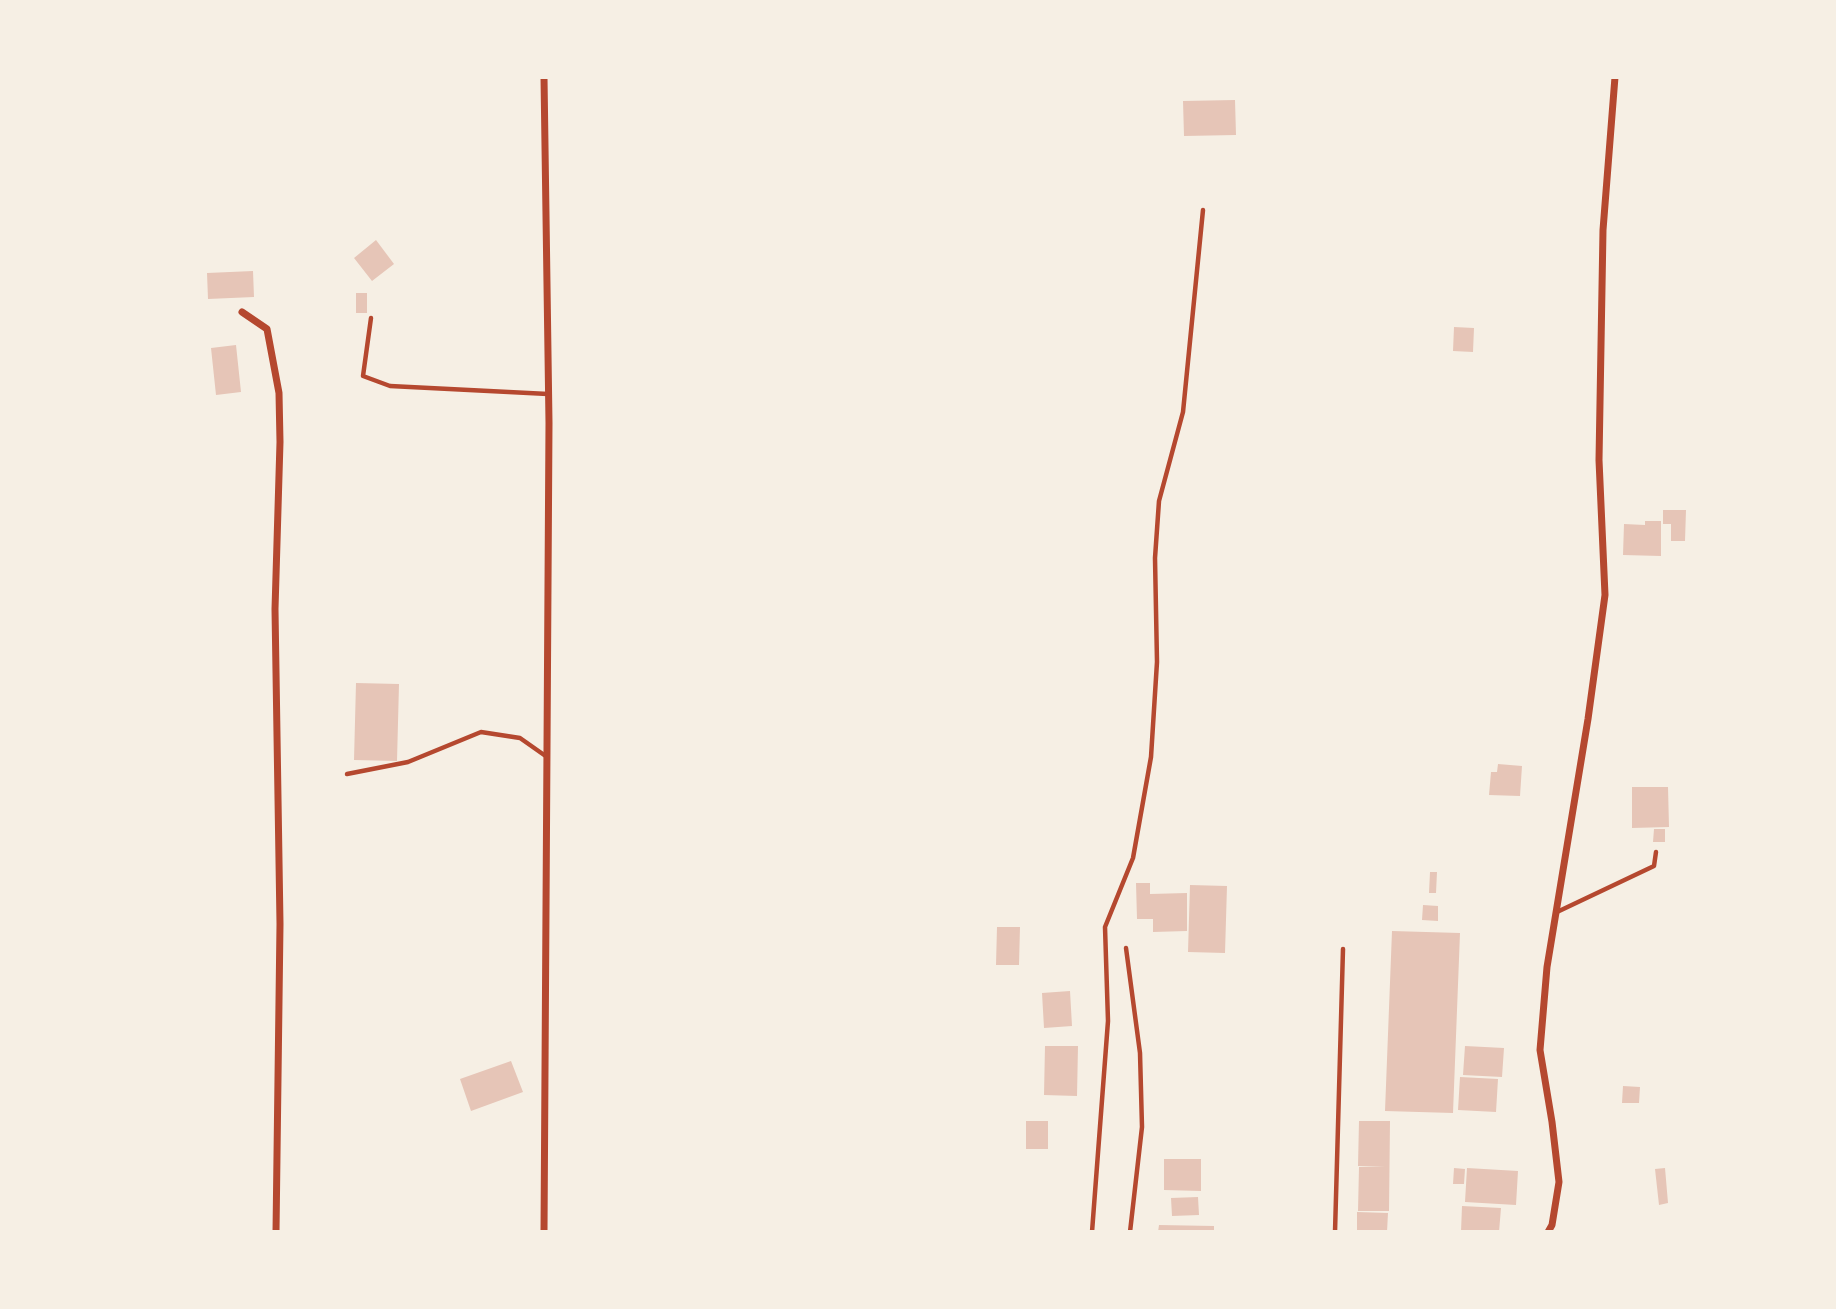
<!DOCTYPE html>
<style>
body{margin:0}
#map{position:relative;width:1836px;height:1309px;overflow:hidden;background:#f6efe4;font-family:"Noto Serif",serif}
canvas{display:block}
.frame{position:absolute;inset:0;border:79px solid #f6efe4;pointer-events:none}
</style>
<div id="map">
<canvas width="1836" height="1309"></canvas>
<div class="frame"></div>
</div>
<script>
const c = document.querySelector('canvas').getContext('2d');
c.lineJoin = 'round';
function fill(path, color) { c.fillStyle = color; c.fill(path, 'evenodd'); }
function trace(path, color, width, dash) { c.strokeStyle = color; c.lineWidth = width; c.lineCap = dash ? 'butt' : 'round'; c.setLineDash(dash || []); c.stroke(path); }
const building = new Path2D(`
 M1235 100 1236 135 1184 136 1183 101Z
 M376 240 394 264 372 281 354 258Z
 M253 271 254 297 208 299 207 273Z
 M356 293H367V313H356Z
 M1454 327 1474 328 1473 352 1453 351Z
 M236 345 241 392 216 395 211 348Z
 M1663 510H1686L1685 541H1671V524H1663Z
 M1645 521H1661V556L1623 555 1624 524 1645 525Z
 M356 683 399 684 397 761 354 760Z
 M1498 764 1522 766 1520 796 1489 795 1491 772H1497Z
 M1632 787H1668L1669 827 1632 828Z
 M1654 829H1665V842H1653Z
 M1430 872H1437L1436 893H1429Z
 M1136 883H1150V894L1187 893V931L1153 932V919H1137Z
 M1190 885 1227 886 1225 953 1188 952Z
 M1423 905 1438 906V921L1422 920Z
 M997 927H1020L1019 965H996Z
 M1392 931 1460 933 1453 1113 1385 1111Z
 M1070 991 1072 1026 1044 1028 1042 993Z
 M1045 1046H1078L1077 1096 1044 1095Z
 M1465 1046 1504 1048 1502 1077 1463 1075Z
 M511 1061 523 1092 471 1111 460 1079Z
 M1460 1077 1498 1079 1496 1112 1458 1110Z
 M1623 1086 1640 1087 1639 1103H1622Z
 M1026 1121H1048V1149H1026Z
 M1359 1121H1390L1389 1211H1358L1359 1167H1385L1358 1166Z
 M1164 1159H1201V1191L1164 1190Z
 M1454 1168 1465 1169 1464 1184H1453Z
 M1467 1168 1518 1171 1516 1205 1465 1202Z
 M1665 1168 1668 1203 1659 1205 1655 1169Z
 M1198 1197 1199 1215 1172 1216 1171 1198Z
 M1462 1206 1501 1208 1499 1232H1461Z
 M1357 1212 1388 1213 1387 1232H1357Z
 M1159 1225 1214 1226V1232H1158Z`);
const service = new Path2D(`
 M371 318 363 376 390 386 548 394
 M347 774 408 762 481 732 520 738 547 757
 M1557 912 1654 866 1656 852
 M1126 948 1140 1053 1142 1127 1130 1232
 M1092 1232 1108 1021 1105 927 1133 858 1151 757 1157 662 1155 558 1159 501 1183 412 1203 210
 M1335 1232 1343 949`);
const minor = new Path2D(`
 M544 77 549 423 544 1232
 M242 312 267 329 279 393 280 442 275 609 280 924 276 1232
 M1548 1232 1552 1225 1559 1182 1552 1122 1540 1050 1547 967 1588 719 1605 595 1599 460 1603 230 1615 77`);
fill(building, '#e6c5b7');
trace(service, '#b5482f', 4.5);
trace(minor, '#b5482f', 7);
</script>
